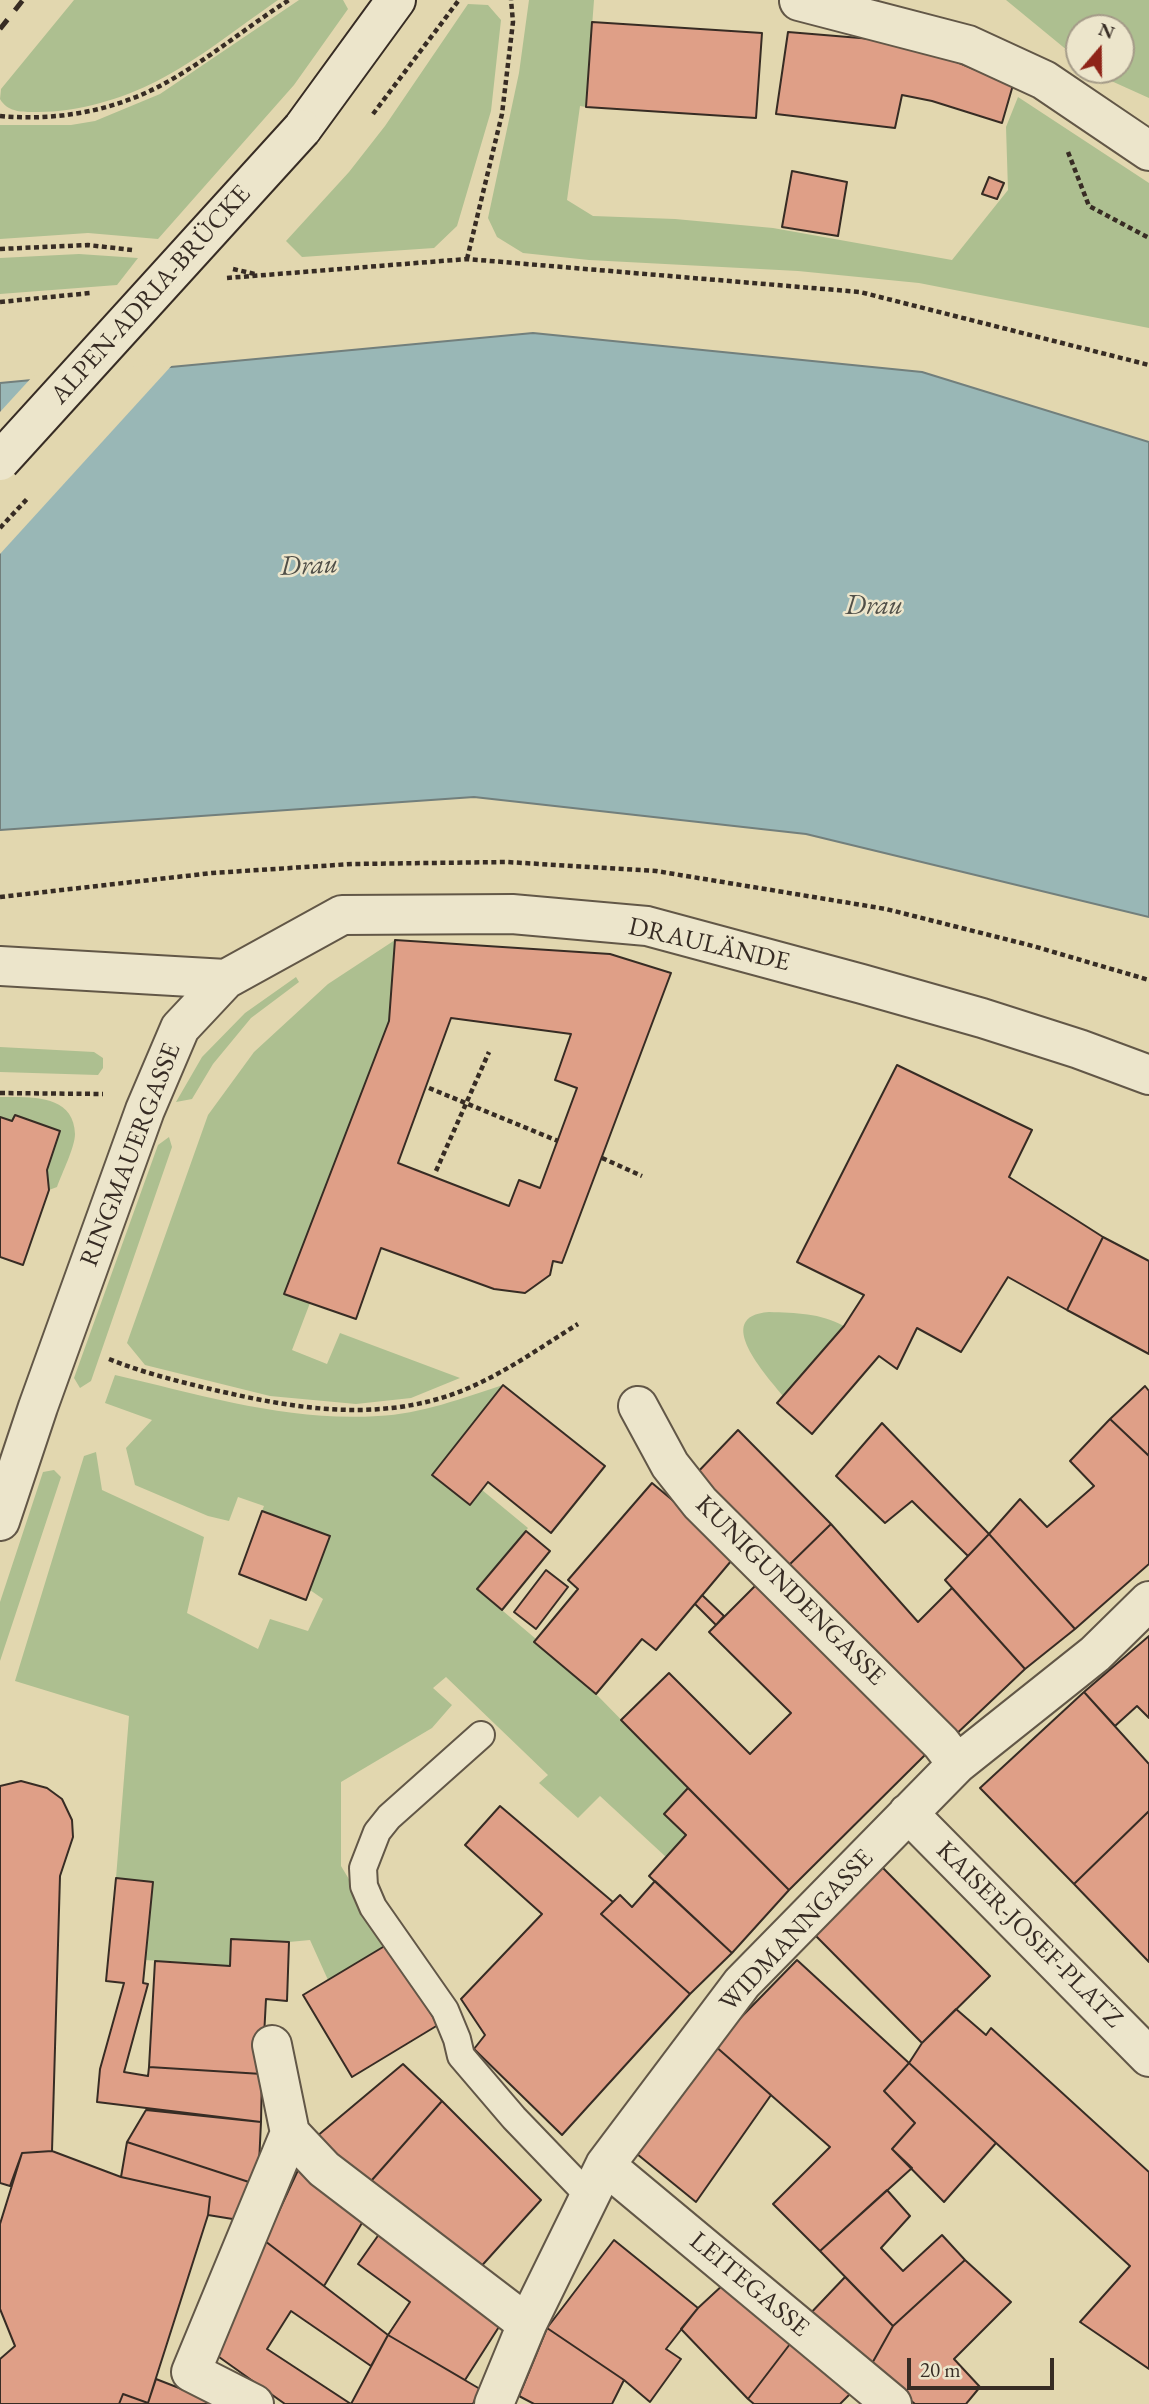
<!DOCTYPE html>
<meta charset="utf-8">
<style>
body{margin:0}
#map{position:relative;width:1149px;height:2404px;overflow:hidden;background:#e2d7af;font-family:"EB Garamond",serif}
canvas{display:block}
.north{position:absolute;left:1065px;top:14px;width:70px;height:70px;box-sizing:border-box;background:#ece5cb;border:2px solid #a49b88;border-radius:50%;rotate:20deg;font-size:19px;font-weight:700;line-height:28px;text-align:center;color:#372c24}
.north::after{content:'';display:block;margin:auto;width:24px;height:32px;background:#8f2418;clip-path:polygon(50% 0,100% 100%,50% 72%,0 100%)}
.scale{position:absolute;left:907px;top:2358px;width:147px;height:32px;box-sizing:border-box;border:4px solid #372c24;border-top:0;padding-left:9px;font-size:21px;line-height:24px;white-space:nowrap;color:#372c24;-webkit-text-stroke:5px #ece5cb;paint-order:stroke}
</style>
<div id="map">
<canvas width="1149" height="2404"></canvas>
<div class="north">N</div>
<div class="scale">20 m</div>
</div>
<script>
const c = document.querySelector('canvas').getContext('2d');
c.lineJoin = 'round';
function fill(path, color) { c.fillStyle = color; c.fill(path, 'evenodd'); }
function trace(path, color, width, dash) { c.strokeStyle = color; c.lineWidth = width; c.lineCap = dash ? 'butt' : 'round'; c.setLineDash(dash || []); c.stroke(path); }
function write(font, color, halo, rows, align = 'center') {
  c.font = font + ' "EB Garamond",serif'; c.lineWidth = 5; c.setLineDash([]); c.textBaseline = 'middle'; c.strokeStyle = halo; c.fillStyle = color; for (const [text, x, y, turn = 0] of rows) {
    c.save(); c.translate(x, y); c.rotate((+turn || 0) * Math.PI / 180); c.textAlign = isNaN(turn) ? turn : align; if (halo) c.strokeText(text, 0, 0); c.fillText(text, 0, 0); c.restore();
  }
}
const green = new Path2D(`
 M74 0H278C240 26 197 61 157 81 122 99 78 112 38 112 24 112 8 113 0 99L1 89Z
 M299 0H343L348 9 294 85 158 239 88 233 0 239V125H71L95 121 160 94Z
 M529 0H594L586 107 580 106 567 200 593 216 675 219 773 228 952 260 1008 190 1006 127 1018 97 1149 183V328L919 283 798 271 589 260 523 253 497 237 488 218 519 73Z
 M1006 0H1149V98L1098 75 1091 70H1121V28H1079V60Z
 M468 4 488 5 501 20 491 111 457 226 434 248 302 257 286 241 349 172 385 126Z
 M79 254 138 258 117 285 0 294V258Z
 M395 940 389 1021 284 1294 310 1303 292 1350 327 1364 340 1333 460 1378 411 1398 356 1404 270 1396 145 1365 127 1343 208 1115 254 1052 328 984Z
 M296 977 299 982 251 1018 213 1064 192 1099 176 1102 202 1057 245 1013Z
 M0 1047 94 1052 103 1058V1068L98 1075 0 1072Z
 M0 1097C28 1097 74 1093 75 1134 75 1147 62 1173 57 1187L49 1190 47 1170 60 1132 15 1115 12 1121 0 1117Z
 M169 1137 172 1147 91 1381 80 1388 74 1378 158 1145Z
 M769 1312C796 1313 820 1313 844 1326L783 1396C767 1376 711 1316 769 1312Z
 M115 1375C202 1395 288 1422 378 1416 421 1414 463 1398 503 1385L482 1490 528 1528 477 1589 536 1639 534 1642 596 1694 688 1788 664 1814 686 1835 666 1857 600 1796 578 1818 539 1783 548 1775 446 1677 433 1688 452 1705 432 1728 341 1782V1866L388 1944 328 1980 310 1940 289 1942 232 1939 230 1966 145 1960 116 1878 129 1716 15 1681 84 1456 96 1452 102 1490 204 1537 187 1613 258 1649 270 1619 308 1631 323 1599 310 1590 330 1536 262 1511 264 1506 238 1497 229 1521 208 1516 135 1485 126 1448 152 1420 105 1403Z
 M54 1470 61 1477 0 1661V1602L43 1472Z`);
const water = new Path2D(`
 M533 333 922 372 1149 442V917L806 834 474 797 0 830V383Z`);
const pier = new Path2D(`
 M174 363 0 554V412L33 376Z`);
const building = new Path2D(`
 M592 22 762 33 756 118 586 107Z
 M788 32 908 42 1013 85 1002 123 932 101 902 95 895 128 776 114Z
 M792 171 847 182 838 236 782 227Z
 M989 177 1004 183 997 199 982 194Z
 M395 940 610 954 671 973 562 1263 553 1261 550 1275 525 1293 494 1289 381 1248 356 1319 284 1294 389 1021ZM451 1018 571 1034 555 1080 577 1088 540 1188 519 1180 509 1206 398 1163Z
 M897 1065 1032 1130 1009 1177 1103 1237 1067 1310 1008 1277 961 1352 917 1328 897 1369 879 1356 812 1434 777 1403 844 1326 864 1295 797 1262Z
 M15 1115 60 1131 47 1170 49 1190 23 1265 0 1257V1117L12 1121Z
 M1103 1237 1149 1261V1354L1067 1310Z
 M503 1385 605 1466 551 1533 488 1482 470 1505 432 1475Z
 M1145 1386 1149 1391V1456L1110 1419Z
 M1110 1419 1149 1456V1564L1075 1629 989 1534 1020 1499 1047 1527 1094 1486 1070 1461Z
 M882 1423 989 1534 968 1556 912 1501 885 1523 836 1476Z
 M738 1430 831 1524 786 1568 695 1475Z
 M652 1483 737 1554 656 1650 642 1639 596 1694 534 1642 578 1589 568 1580Z
 M262 1511 330 1536 306 1600 239 1574Z
 M831 1524 918 1622 952 1588 1025 1669 951 1739 786 1568Z
 M526 1531 550 1551 502 1610 477 1589Z
 M989 1534 1075 1629 1025 1669 945 1580Z
 M546 1570 568 1587 536 1629 514 1612Z
 M764 1577 933 1747 789 1890 621 1720 669 1673 750 1754 791 1713 709 1632Z
 M702 1595 724 1616 716 1625 695 1604Z
 M1149 1636V1718L1137 1706 1115 1726 1084 1692Z
 M1084 1692 1149 1764V1811L1074 1884 980 1788Z
 M21 1781 47 1788 62 1799 72 1820 73 1837 60 1876 52 2151 22 2153 10 2186 0 2183V1786Z
 M688 1788 789 1890 732 1953 649 1876 686 1835 664 1814Z
 M500 1806 613 1902 601 1914 690 1994 562 2135 474 2049 485 2035 461 1999 542 1914 465 1845Z
 M1149 1811V1962L1074 1884Z
 M879 1864 990 1976 922 2043 811 1931Z
 M116 1878 153 1882 143 1983 148 1984 124 2072 148 2076 149 2067 262 2074 261 2122 97 2102 100 2069 124 1983 106 1981Z
 M655 1881 732 1953 690 1994 601 1914 620 1895 632 1907Z
 M231 1939 289 1942 287 2001 266 1999 262 2074 149 2067 155 1961 230 1966Z
 M388 1944 438 2025 352 2077 303 1995Z
 M797 1960 909 2063 884 2091 915 2123 892 2149 912 2168 820 2251 773 2204 830 2147 714 2045Z
 M956 2009 986 2035 991 2028 1149 2172V2369L1080 2322 1130 2266 909 2063 922 2043Z
 M714 2045 771 2095 696 2202 637 2154Z
 M909 2063 996 2143 944 2202 892 2149 915 2123 884 2091Z
 M403 2064 442 2101 364 2189 316 2137Z
 M442 2101 541 2200 477 2271 364 2189Z
 M146 2110 261 2122 258 2185 127 2142Z
 M127 2142 258 2185 245 2221 208 2215 210 2197 121 2177Z
 M52 2151 121 2177 210 2197 208 2215 148 2403 123 2394 119 2404H0V2359L15 2346 0 2309V2224L22 2153Z
 M299 2168 365 2218 324 2286 265 2241Z
 M887 2190 910 2216 881 2248 903 2271 942 2235 965 2260 893 2326 820 2251Z
 M382 2230 504 2319 465 2380 388 2335 410 2302 358 2264Z
 M614 2240 698 2308 666 2349 681 2359 650 2402 624 2380 547 2328Z
 M265 2241 388 2335 371 2366 291 2311 267 2349 351 2404H285L212 2352Z
 M965 2260 1011 2302 954 2359 980 2387 966 2404H915L870 2367 893 2326Z
 M845 2277 893 2326 870 2367 807 2317Z
 M725 2283 790 2344 748 2399 681 2329 698 2308Z
 M547 2328 624 2380 612 2404H534L519 2396Z
 M388 2335 480 2389 473 2404H351Z
 M790 2344 854 2390 840 2404H754L748 2399Z
 M156 2379 220 2404H119L123 2394 148 2403Z`);
const path = new Path2D(`
 M373 114 459 0
 M0 116C54 121 109 112 158 87 204 63 245 28 289 0
 M1068 152 1089 206 1149 238
 M0 249 88 245 132 250
 M467 259 502 114 513 22 511 0
 M233 269 255 274
 M227 278 467 259 860 292 1149 365
 M0 302 90 293
 M0 897 212 873 352 864 507 862 656 871 886 909 1033 946 1149 980
 M429 1088 558 1141
 M0 1093 103 1094
 M602 1158 642 1176
 M436 1171 489 1052
 M109 1359C141 1372 173 1380 206 1388 283 1406 360 1421 438 1399 490 1384 533 1352 578 1324`);
const service = new Path2D(`
 M481 1735 389 1817 377 1832 363 1868 364 1886 373 1907 445 2010 457 2039 461 2056 514 2118 590 2197`);
const pedestrian = new Path2D(`
 M638 1406 670 1465 700 1503 941 1743 957 1764
 M908 1813 1149 2057
 M272 2045 290 2133 324 2169 527 2324
 M605 2165 892 2404
 M254 2404 191 2372 290 2133
 M494 2404 527 2324 605 2165 742 1983 957 1764 1095 1654 1149 1601`);
const minor = new Path2D(`
 M799 1 968 45 1044 80 1149 151
 M0 966 226 979
 M0 1521 38 1407 145 1110 180 1028 226 979 342 915 512 914 647 926 862 984 982 1018 1079 1049 1149 1075`);
const secondary = new Path2D(`
 M302 129 396 0`);
const rail = new Path2D(`
 M0 29 23 0`);
const pathBridge = new Path2D(`
 M0 528 27 499`);
const secondaryBridge = new Path2D(`
 M0 461 302 129`);
const streetNames = [
 ["ALPEN-ADRIA-BRÜCKE",151,295,-48],
 ["DRAULÄNDE",709,945,13],
 ["RINGMAUERGASSE",131,1155,-69],
 ["KUNIGUNDENGASSE",790,1591,45],
 ["WIDMANNGASSE",797,1931,-47],
 ["KAISER-JOSEF-PLATZ",1029,1935,45],
 ["LEITEGASSE",749,2285,40]
];
const waterNames = [
 ["Drau",309,566,-3],
 ["Drau",874,606]
];
fill(green, '#adbf90');
fill(water, '#99b7b6');
trace(water, '#727f7c', 2);
fill(pier, '#e2d7af');
fill(building, '#df9f87');
trace(building, '#372c24', 2);
trace(service, '#625747', 30);
trace(pedestrian, '#625747', 42);
trace(minor, '#625747', 42);
trace(secondary, '#372c24', 42);
trace(path, '#372c24', 4.5, [5, 3.5]);
trace(service, '#ece5cb', 26);
trace(pedestrian, '#ece5cb', 38);
trace(minor, '#ece5cb', 38);
trace(secondary, '#ece5cb', 38);
trace(rail, '#372c24', 5, [12, 12]);
trace(secondaryBridge, '#372c24', 42, []);
trace(pathBridge, '#372c24', 4.5, [5, 3.5]);
trace(secondaryBridge, '#ece5cb', 38);
write('26px', '#372c24', '#ece5cb', streetNames);
write('italic 28px', '#504f48', '#ece5cb', waterNames);
</script>
